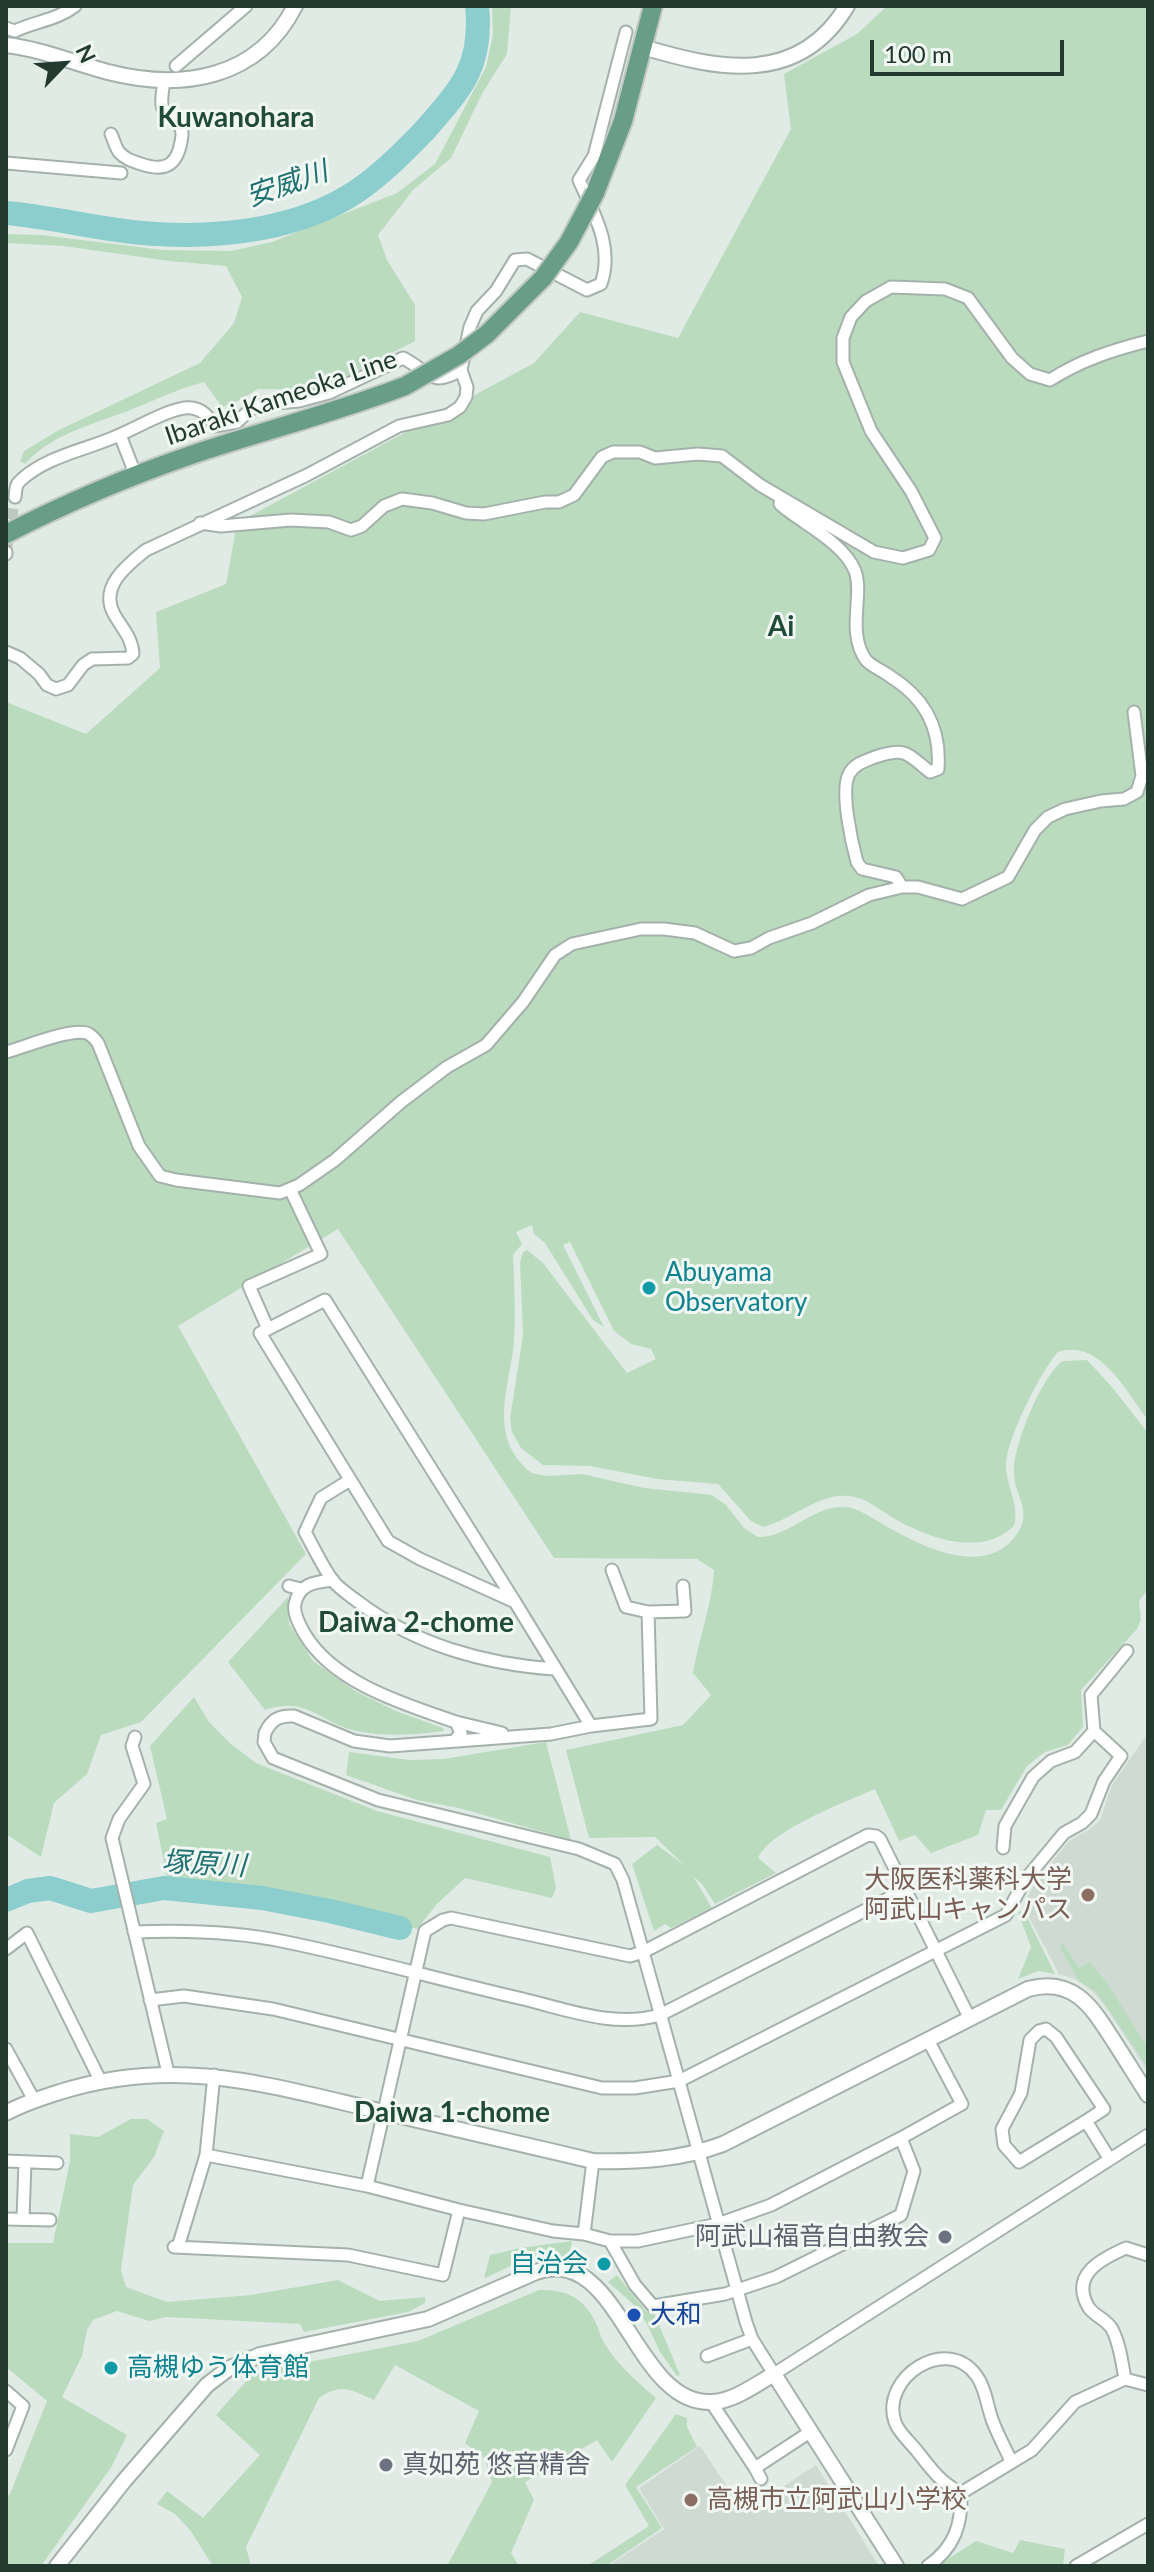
<!DOCTYPE html>
<meta charset="utf-8">
<style>
body{margin:0}
#map{position:relative;width:1154px;height:2572px;overflow:hidden;background:#e1ebe5;font-family:Lato,sans-serif}
canvas{display:block}
.frame{position:absolute;inset:0;border:8px solid #223a30;pointer-events:none}
.north{position:absolute;left:24px;top:24px;width:80px;height:80px;-webkit-text-stroke:6px #f1f7f3;paint-order:stroke;rotate:65deg;font-size:22px;font-weight:700;line-height:32px;text-align:center;color:#223a30}
.north::after{content:'';display:block;margin:auto;width:28px;height:36px;background:#223a30;clip-path:polygon(50% 0,100% 100%,50% 72%,0 100%)}
.scale{position:absolute;left:870px;top:40px;width:194px;height:36px;box-sizing:border-box;border:4px solid #223a30;border-top:0;padding-left:10px;font-size:24px;line-height:28px;white-space:nowrap;color:#223a30;-webkit-text-stroke:6px #f1f7f3;paint-order:stroke}
</style>
<div id="map">
<canvas width="1154" height="2572"></canvas>
<div class="frame"></div>
<div class="north">N</div>
<div class="scale">100 m</div>
</div>
<script>
const c = document.querySelector('canvas').getContext('2d');
c.lineJoin = 'round';
function fill(path, color) { c.fillStyle = color; c.fill(path, 'evenodd'); }
function trace(path, color, width, dash) { c.strokeStyle = color; c.lineWidth = width; c.lineCap = dash ? 'butt' : 'round'; c.setLineDash(dash || []); c.stroke(path); }
function write(font, color, halo, rows, align = 'center') {
  c.font = font + ' Lato,"Noto Sans JP",sans-serif'; c.lineWidth = 6; c.setLineDash([]); c.textBaseline = 'middle'; c.strokeStyle = halo; c.fillStyle = color; for (const [text, x, y, turn = 0] of rows) {
    c.save(); c.translate(x, y); c.rotate((+turn || 0) * Math.PI / 180); c.textAlign = isNaN(turn) ? turn : align; if (halo) c.strokeText(text, 0, 0); c.fillText(text, 0, 0); c.restore();
  }
}
const built = new Path2D(`
 M1148 1733V2072L1106 2007 1092 1991 1075 1979 1059 1974 1023 1906 1034 1884 1069 1841 1089 1830 1100 1820 1112 1785Z
 M700 2446 744 2512 816 2465 879 2566H608L664 2529 639 2488Z`);
const green = new Path2D(`
 M492 6H511L507 54 483 92 451 158 413 190 378 235 387 260 415 305V341L320 390 258 389 234 403 222 407 204 382C181 388 162 397 140 406 101 423 54 431 25 464L20 461 24 451 59 430 200 363 234 323 242 297 226 266 169 261 63 246 6 243V234L41 235 163 250 231 251 272 242 397 193 435 164 486 67 493 35Z
 M887 6H1148V1420C1126 1392 1100 1338 1058 1352 1041 1371 1006 1440 1006 1465 1006 1486 1020 1505 1014 1526 980 1558 929 1538 893 1518 880 1510 865 1497 849 1496 818 1493 792 1520 763 1527L751 1521 718 1484 657 1479 590 1466 543 1465 521 1448 512 1432 510 1419 523 1335 520 1262 523 1252 527 1250 543 1263 627 1373 656 1359 651 1349 631 1344 614 1331 570 1242 563 1245 604 1327 593 1320 545 1243 534 1234 532 1225 516 1232 522 1244 513 1255C514 1283 516 1312 514 1341 510 1387 486 1438 532 1473L547 1476 582 1474 644 1488 712 1495 726 1505 744 1528 758 1537C790 1537 811 1507 842 1507 857 1506 873 1519 886 1526 921 1546 982 1577 1014 1538 1036 1511 1013 1498 1014 1470 1014 1444 1042 1375 1063 1361L1087 1360 1112 1387 1148 1433V1589L1139 1601 1141 1619 1137 1629 1081 1690 1083 1727 1068 1745 1045 1752 1027 1766 1001 1810H986L978 1835 931 1853 915 1835 899 1841 875 1789C846 1802 770 1830 758 1858L776 1873 715 1904 703 1885 693 1876 712 1908 671 1928 665 1924 654 1931 632 1864 657 1845 684 1865 655 1837 589 1838 566 1750 683 1725 711 1695 693 1673C699 1637 712 1605 714 1570L697 1559 554 1558 338 1229 178 1326 306 1554 141 1722 101 1735 87 1774 54 1803 41 1857 6 1834V702L86 734 160 668 156 612 226 584 237 523 534 363 580 312 678 338 791 129 784 74 857 34Z
 M288 1597 289 1624 313 1661 355 1691 396 1711 443 1728 444 1731C414 1735 386 1737 357 1731 320 1723 306 1695 265 1710L228 1662Z
 M194 1697 209 1722 231 1744 256 1763 377 1811 550 1857 556 1888 552 1898 465 1878 437 1904 417 1929C332 1904 258 1885 168 1882L156 1823 167 1819 150 1746Z
 M546 1742 571 1840 459 1808 417 1800 346 1775 349 1752 410 1760 444 1759Z
 M1024 1911 1055 1974 1038 1971 1018 1979 1031 1947 1018 1912Z
 M1063 1943 1079 1968 1090 1962 1107 1983 1148 2048V2067L1096 1992 1079 1981 1060 1947Z
 M131 2119H147L164 2131 154 2157 133 2185 121 2270 126 2287 167 2302 251 2295 338 2280 380 2301 425 2297V2303L408 2312 304 2332 300 2324 166 2317 149 2321 117 2311 93 2320 87 2330 82 2356 62 2397 127 2435 112 2466 41 2566H6V2497L10 2494 47 2401 6 2367V2243H53L70 2161V2134L98 2137Z
 M572 2241 569 2258C534 2251 515 2265 484 2278L490 2255 520 2248Z
 M617 2275 646 2311 654 2313 680 2375 677 2376 660 2352 647 2324 632 2303 608 2282Z
 M539 2290C565 2289 583 2297 595 2321 599 2328 600 2337 605 2344 617 2365 638 2382 656 2398L612 2462 597 2440 525 2482 534 2500 511 2553 519 2566H447L492 2482 485 2459 465 2443 479 2411 395 2365 374 2400C351 2390 342 2382 319 2398L246 2547 251 2566H213L190 2530 175 2514 157 2504 167 2491 203 2518 260 2455 216 2415 249 2378 267 2370 418 2341Z
 M676 2414 687 2418V2427L697 2447 636 2487 662 2528 606 2566H587L649 2526 625 2485Z
 M1020 2540 1065 2549 1063 2566H937L976 2541 1013 2553Z`);
const river = new Path2D(`
 M6 213C56 217 107 232 157 234 223 238 301 229 357 191 381 175 405 151 425 130 462 88 483 65 477 6
 M6 1900 28 1891 50 1888 91 1901 164 1888 262 1898 330 1911 400 1928`);
const minorTunnel = new Path2D(`
 M6 552 15 497`);
const minor = new Path2D(`
 M6 28 15 31C36 21 57 20 75 6
 M176 66 246 6
 M111 134C114 140 115 147 119 152 125 159 132 161 141 164 168 173 179 163 182 135 183 120 164 119 162 105 161 98 163 88 164 80
 M6 163 121 173
 M120 435 136 476
 M15 497C16 490 15 485 21 480 47 456 86 450 117 436 135 429 174 405 192 408 204 410 208 417 215 426L237 422 251 409 265 404 299 401 329 393 403 358C430 372 430 388 461 370
 M781 498 780 504 787 510C808 526 845 545 855 571 864 595 846 632 866 660 872 667 884 671 891 677 926 699 941 729 938 769L930 772C906 753 907 747 875 757 865 761 854 764 849 774 840 791 852 844 857 862L862 869 896 877 902 887
 M200 523 221 526 291 520 329 522 351 530 362 526 384 506 402 499 432 503 466 513 484 514 545 502H559L574 495 602 457 613 452H640L655 458 698 454 722 456 760 485 874 552 903 558 929 550 935 538 911 491 871 431 843 362V338L851 317 866 301 891 287 945 289 968 298 1012 358 1030 374 1050 380C1081 360 1113 350 1148 341
 M6 554V552
 M6 652 20 658 39 674 47 685 56 689 68 685 83 665 92 659 128 658 133 654C132 637 121 627 114 614 99 587 127 565 146 550L307 475 399 426 448 415 460 407 466 397 467 387 461 370 470 327 477 311 496 291 515 260 527 259 587 290 601 284C614 247 594 214 579 180L594 156 626 32
 M6 1052C23 1048 74 1026 89 1034 92 1036 96 1040 98 1043L139 1146 160 1176 176 1180 280 1193 299 1185 335 1160 401 1102 447 1067 486 1045 523 1002 555 955 572 944 641 929H664L695 933 734 951 751 948 769 938 812 923 869 895 902 887H918L962 899 1008 877 1035 830 1048 817 1065 809 1101 801 1124 799 1137 792 1142 776 1134 712
 M325 1300 515 1602 420 1559 388 1541 260 1333Z
 M268 1329 249 1286 321 1254 290 1189
 M350 1480 321 1498 305 1532C314 1548 322 1566 333 1581 340 1589 349 1595 357 1601 413 1644 484 1664 554 1669
 M612 1570 626 1607 648 1612
 M333 1580C316 1582 299 1583 295 1604 293 1613 299 1624 304 1633 333 1683 404 1704 456 1722L461 1733 454 1741
 M289 1586 301 1589
 M515 1602 591 1726 551 1734 390 1746 354 1741 294 1716C279 1715 271 1720 265 1733L264 1742 273 1758 378 1800 579 1849 615 1864 623 1880 746 2322 752 2339 774 2374 1148 2135
 M456 1722 502 1733
 M591 1726 651 1719 648 1612 685 1611 683 1586
 M135 1737 132 1746 144 1784 119 1819 112 1838 168 2073
 M1003 1848 1005 1826 1033 1777 1051 1761 1075 1752 1094 1731
 M134 1932C185 1930 235 1931 286 1942 365 1958 444 1981 523 1999 568 2010 614 2028 660 2015L905 1890
 M6 1949 27 1933 100 2080
 M150 2000 184 1996 273 2009 602 2088H635L679 2081 1006 1915 1025 1880 1064 1833 1082 1823 1091 1814 1104 1781 1121 1756 1094 1731 1091 1695 1127 1651
 M6 2049 34 2100
 M1086 2121 1104 2109 1056 2037 1046 2029 1039 2031 1030 2040 1021 2093 1002 2129 1004 2145 1019 2162 1086 2121 1109 2158
 M901 2138 962 2104 928 2040
 M206 2155 367 2186 459 2210 553 2231 584 2234 610 2241H638L718 2224 771 2205 901 2138 914 2171 901 2215 776 2277 725 2294 653 2306 635 2285 610 2241
 M6 2161 57 2163
 M367 2186 425 1931 443 1920 451 1918 630 1956 643 1952 868 1835 876 1836 880 1839 970 2019
 M6 2219 50 2220
 M23 2219 25 2162
 M584 2234 593 2161
 M174 2247 348 2255 443 2275 459 2210
 M178 2247 206 2155 214 2075
 M707 2356 752 2339
 M1125 2379C1122 2363 1120 2344 1112 2329 1106 2319 1096 2317 1089 2308 1069 2275 1101 2259 1126 2248L1148 2255
 M6 2391 23 2406 6 2450
 M711 2402 755 2468 810 2432
 M755 2468 761 2479
 M961 2493C941 2483 931 2469 917 2451 910 2442 898 2432 895 2422 880 2378 946 2334 976 2375 986 2388 987 2407 993 2422 998 2435 1005 2448 1011 2461
 M928 2566C955 2547 962 2524 961 2493L1032 2450 1075 2402 1125 2379 1148 2385
 M1076 2566 1148 2524`);
const tertiary = new Path2D(`
 M6 45C41 49 74 63 108 72 182 91 258 79 295 6
 M643 47C719 70 799 86 847 6
 M6 2113C24 2103 44 2097 63 2091 177 2056 268 2085 379 2111 451 2128 522 2144 593 2161 639 2162 680 2160 723 2144L1028 1989C1075 1976 1093 2009 1115 2043 1126 2060 1137 2078 1148 2095
 M57 2566 124 2481 207 2385 228 2369 260 2355 428 2319 536 2272C620 2242 633 2406 712 2402 734 2401 755 2385 774 2374L896 2566`);
const primary = new Path2D(`
 M595 193 623 121 653 6
 M487 334 543 278
 M6 534C66 503 127 477 191 455 262 431 335 413 405 386`);
const primaryBridge = new Path2D(`
 M543 278 569 242 595 193
 M405 386 459 355 487 334`);
const markers = [
 [649,1288,8,"#0f9aa8"],
 [1088,1895,8,"#8d6e63"],
 [945,2237,8,"#6b7280"],
 [604,2264,8,"#0f9aa8"],
 [634,2315,8,"#1a4fb4"],
 [111,2368,8,"#0f9aa8"],
 [386,2465,8,"#6b7280"],
 [691,2500,8,"#8d6e63"]
];
const streetNames = [
 ["Ibaraki Kameoka Line",281,398,-19]
];
const cultureNames = [
 ["Abuyama",665,1273],
 ["Observatory",665,1303],
 ["自治会",588,2264,"right"],
 ["高槻ゆう体育館",127,2368]
];
const educationNames = [
 ["大阪医科薬科大学",1072,1880],
 ["阿武山キャンパス",1072,1910],
 ["高槻市立阿武山小学校",707,2500,"left"]
];
const worshipNames = [
 ["阿武山福音自由教会",929,2237],
 ["真如苑 悠音精舎",402,2465,"left"]
];
const transitNames = [
 ["大和",650,2315]
];
const neighbourhoodNames = [
 ["Kuwanohara",236,118],
 ["Ai",781,627],
 ["Daiwa 2-chome",416,1623],
 ["Daiwa 1-chome",452,2113]
];
const waterNames = [
 ["安威川",287,184,-19],
 ["塚原川",204,1864,3]
];
fill(built, '#cfdad3');
fill(green, '#bbdbbf');
trace(river, '#8ccdcd', 24);
trace(minorTunnel, '#bbc8c1', 11, [11, 5.5]);
trace(minor, '#a4b2ab', 15);
trace(tertiary, '#a4b2ab', 18);
trace(primary, '#c1c8c5', 22);
trace(minor, '#fff', 11);
trace(tertiary, '#fff', 14);
trace(primary, '#689d87', 18);
trace(primaryBridge, '#c1c8c5', 22, []);
trace(primaryBridge, '#689d87', 18);
for (const [x, y, r, color] of markers) { const dot = new Path2D(); dot.arc(x, y, r, 0, 2 * Math.PI); c.fillStyle = color; c.fill(dot); trace(dot, '#f1f7f3', 3); }
write('26px', '#223a30', '#f1f7f3', streetNames);
write('26px', '#0d838f', '#f1f7f3', cultureNames, 'left');
write('26px', '#785e54', '#f1f7f3', educationNames, 'right');
write('26px', '#5b616d', '#f1f7f3', worshipNames, 'right');
write('26px', '#164399', '#f1f7f3', transitNames, 'left');
write('bold 28px', '#204b3a', '#f1f7f3', neighbourhoodNames);
write('italic 28px', '#207172', '#f1f7f3', waterNames);
</script>
